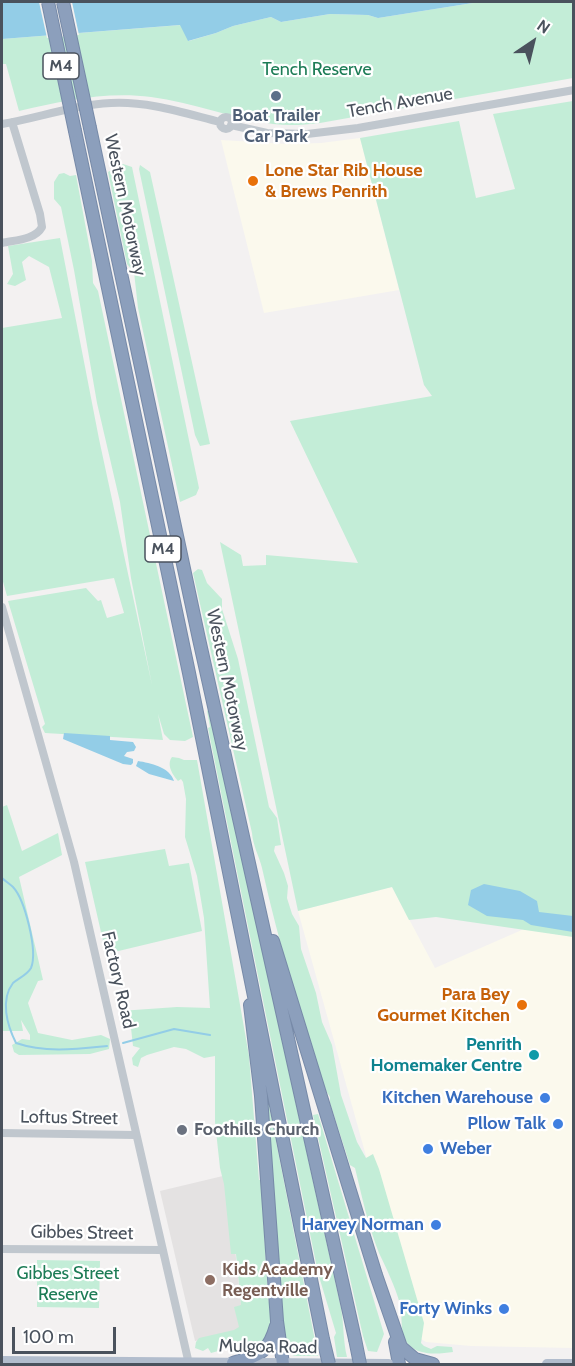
<!DOCTYPE html>
<style>
body{margin:0}
#map{position:relative;width:575px;height:1366px;overflow:hidden;background:#f3f1f1;font-family:Cabin,sans-serif}
canvas{display:block}
.frame{position:absolute;inset:0;border:3px solid #4a525d;pointer-events:none}
.north{position:absolute;left:503px;top:12px;width:60px;height:60px;-webkit-text-stroke:4px #fff;paint-order:stroke;rotate:35deg;font-size:16px;font-weight:700;line-height:24px;text-align:center;color:#4a525d}
.north::after{content:'';display:block;margin:auto;width:21px;height:27px;background:#4a525d;clip-path:polygon(50% 0,100% 100%,50% 72%,0 100%)}
.scale{position:absolute;left:12px;top:1327px;width:104px;height:27px;box-sizing:border-box;border:3px solid #4a525d;border-top:0;padding-left:8px;font-size:18px;line-height:21px;white-space:nowrap;color:#4a525d;-webkit-text-stroke:4px #fff;paint-order:stroke}
</style>
<div id="map">
<canvas width="575" height="1366"></canvas>
<div class="frame"></div>
<div class="north">N</div>
<div class="scale">100 m</div>
</div>
<script>
const c = document.querySelector('canvas').getContext('2d');
c.lineJoin = 'round';
function fill(path, color) { c.fillStyle = color; c.fill(path, 'evenodd'); }
function trace(path, color, width, dash) { c.strokeStyle = color; c.lineWidth = width; c.lineCap = dash ? 'butt' : 'round'; c.setLineDash(dash || []); c.stroke(path); }
function write(font, color, halo, rows, align = 'center') {
  c.font = font + ' Cabin,sans-serif'; c.lineWidth = 4.5; c.setLineDash([]); c.textBaseline = 'middle'; c.strokeStyle = halo; c.fillStyle = color; for (const [text, x, y, turn = 0] of rows) {
    c.save(); c.translate(x, y); c.rotate((+turn || 0) * Math.PI / 180); c.textAlign = isNaN(turn) ? turn : align; if (halo) c.strokeText(text, 0, 0); c.fillText(text, 0, 0); c.restore();
  }
}
const commercial = new Path2D(`
 M360 138 399 290 264 313 221 140 287 144 321 143Z
 M392 887 435 968 524 929 573 937V1348L471 1346 426 1342 416 1336 298 911Z`);
const education = new Path2D(`
 M227 1175 244 1332 195 1341 160 1191Z`);
const green = new Path2D(`
 M479 2H573V78L320 123C304 125 289 126 273 124 232 119 193 102 151 97 107 91 62 101 19 111L6 64H2V39L181 25 189 41 216 33 233 26 271 17 281 22 330 14 368 15 378 18Z
 M573 101V937L436 917 409 920 392 887 298 911 220 542 241 555 243 566 266 565V555L358 563 290 421 432 396 424 385 360 138 459 121 476 198 515 189 493 114Z
 M123 164 132 167 199 488 196 495 180 502 138 308 134 272 127 264 108 172Z
 M140 165 150 172 210 444 200 446 195 435 139 169Z
 M64 173 70 176 76 175 92 261 93 283 98 291 193 737 185 741 170 740 164 734 158 714 163 740 45 733 42 727 45 724 8 601 86 588 98 601 101 600 107 618 124 613 114 578 7 596 2 578V328L62 318 49 267 29 256 22 262 26 280 15 286 7 284 13 274 8 246 60 238 99 439 152 685 131 578 120 502 97 403 74 270 61 207 54 199V182L59 174Z
 M198 569 202 570 207 583 222 599V609L238 659 269 807 277 818 281 845 275 846 274 851 284 873 288 886 287 898 292 914 299 926 301 949 316 993 322 1022 332 1045 341 1095 357 1142 366 1158 373 1154 379 1169 424 1323 421 1343 424 1346 431 1349 437 1346 452 1347 453 1352C439 1354 420 1356 409 1345 399 1335 403 1317 400 1304 395 1286 387 1270 379 1253 368 1225 362 1197 355 1168L350 1165 330 1103V1097L326 1091C301 1018 279 944 262 868 259 856 253 846 252 833L193 573Z
 M209 710 341 1308C344 1325 343 1341 347 1357H337L334 1337 336 1333 318 1273 208 728 210 727 207 711Z
 M172 757 179 758 184 760H197L249 1056 259 1180H261L268 1298 272 1316 270 1340C260 1346 253 1351 242 1352L243 1342 241 1340 238 1349 229 1348 211 1353 208 1348 203 1351 195 1348 196 1342 199 1338 234 1330 239 1327 234 1307 241 1305 236 1254H231L224 1184 220 1168 215 1122V1056L204 1058 186 1049 174 1047 147 1055 141 1058 138 1067 133 1065 132 1058 140 1048 133 1046 131 1028 124 1023 120 1011 177 1007 210 1008 204 918 197 876 185 837 186 799 183 782 181 779 178 781C173 775 166 765 172 757Z
 M7 805 22 851 58 833 62 855 19 877 43 980 38 981 28 1003 38 1033 72 1040 101 1035 110 1039 109 1049 90 1054 19 1055 14 1052 12 1045 22 1039 30 1040V1035L21 1020 23 1031H2V807Z
 M165 849 169 866 189 863 202 931 106 954 85 862Z
 M265 1095H267L318 1356H294L286 1351 283 1342Z
 M318 1114 384 1334 377 1352 368 1351 363 1336 313 1115Z
 M37 1260 100 1261 99 1308 37 1307Z`);
const water = new Path2D(`
 M2 2H479L378 18 368 15 330 14 281 22 271 17 233 26 216 33 188 41 180 25 2 39Z
 M64 733 110 736V740L133 742 136 747 134 751 127 752 124 756 133 759V763L131 765 123 764 63 739Z
 M138 761C150 763 170 767 174 781L149 774 136 766Z
 M484 884 520 891 537 901 539 912 573 916V932L531 925 523 920 487 916 468 905 471 890Z`);
const pier = new Path2D(`
 M39 2H72L79 35 47 38Z`);
const stream = new Path2D(`
 M2 878C5 881 10 884 13 887 25 900 38 951 31 968 27 975 19 978 13 983 0 1000 7 1025 16 1043 45 1053 77 1049 107 1046
 M123 1043 174 1029 210 1035`);
const minor = new Path2D(`
 M220 123a6 6 0 1 1 12 0a6 6 0 1 1-12 0Z
 M2 124C38 118 73 105 111 103 148 101 184 113 220 122
 M231 125 267 133 307 134 358 128 574 90
 M2 243C15 240 35 240 42 227L40 214 12 122
 M2 607 74 862 189 1364
 M2 1133 135 1135
 M2 1249 162 1250`);
const major = new Path2D(`
 M2 1361 389 1364
 M547 1364H574`);
const highway = new Path2D(`
 M90 128 199 639 355 1339
 M75 131 189 673 323 1339
 M273 941 376 1275 401 1347 415 1359 433 1364
 M250 1005 261 1096 277 1321 283 1364
 M395 1342 399 1364
 M233 1363C259 1355 268 1354 276 1326`);
const highwayBridge = new Path2D(`
 M48 2 75 131
 M63 2 90 128
 M323 1339 329 1364
 M355 1339 360 1364`);
const markers = [
 [276,96,6,"#5c6f8a"],
 [253,181,6,"#e8710a"],
 [522,1005,6,"#e8710a"],
 [534,1055,6,"#0f9aa8"],
 [545,1098,6,"#3f7fe0"],
 [558,1124,6,"#3f7fe0"],
 [182,1130,6,"#6b7280"],
 [428,1149,6,"#3f7fe0"],
 [436,1225,6,"#3f7fe0"],
 [210,1280,6,"#8d6e63"],
 [504,1309,6,"#3f7fe0"]
];
const shields = [
 [61,66,36],
 [163,549,36]
];
const shieldNames = [
 ["M4",61,66],
 ["M4",163,549]
];
const parkNames = [
 ["Tench Reserve",317,70],
 ["Gibbes Street",68,1274],
 ["Reserve",68,1295]
];
const streetNames = [
 ["Tench Avenue",400,103,-10],
 ["Western Motorway",125,205,78],
 ["Western Motorway",227,680,78],
 ["Factory Road",118,980,77],
 ["Loftus Street",69,1118,1],
 ["Gibbes Street",82,1233,1],
 ["Mulgoa Road",268,1347,1]
];
const serviceNames = [
 ["Boat Trailer",276,116],
 ["Car Park",276,137]
];
const foodNames = [
 ["Lone Star Rib House",265,171],
 ["& Brews Penrith",265,192],
 ["Para Bey",510,995,"right"],
 ["Gourmet Kitchen",510,1016,"right"]
];
const cultureNames = [
 ["Penrith",522,1045],
 ["Homemaker Centre",522,1066]
];
const shopNames = [
 ["Kitchen Warehouse",533,1098],
 ["Pllow Talk",546,1124],
 ["Weber",440,1149,"left"],
 ["Harvey Norman",424,1225],
 ["Forty Winks",492,1309]
];
const worshipNames = [
 ["Foothills Church",194,1130]
];
const educationNames = [
 ["Kids Academy",222,1270],
 ["Regentville",222,1291]
];
fill(commercial, '#fbf9ed');
fill(education, '#e4e2e2');
fill(green, '#c3edd7');
fill(water, '#93cde7');
fill(pier, '#f3f1f1');
trace(stream, '#93cde7', 2);
trace(highway, '#778aa8', 14);
trace(minor, '#c0c7ce', 8);
trace(major, '#b2bdcd', 10);
trace(highway, '#8c9fbc', 12);
trace(highwayBridge, '#778aa8', 14, []);
trace(highwayBridge, '#8c9fbc', 12);
for (const [x, y, r, color] of markers) { const dot = new Path2D(); dot.arc(x, y, r, 0, 2 * Math.PI); c.fillStyle = color; c.fill(dot); trace(dot, '#fff', 2); }
for (const [x, y, w] of shields) { const box = new Path2D(); box.roundRect(x - w / 2, y - 13, w, 26, 4.5); c.fillStyle = '#fff'; c.fill(box); trace(box, '#4a525d', 1.5); }
write('bold 16px', '#4a525d', null, shieldNames);
write('18px', '#1d7c56', '#fff', parkNames);
write('18px', '#4a525d', '#fff', streetNames);
write('bold 18px', '#4e5e75', '#fff', serviceNames);
write('bold 18px', '#c56008', '#fff', foodNames, 'left');
write('bold 18px', '#0d838f', '#fff', cultureNames, 'right');
write('bold 18px', '#366cbe', '#fff', shopNames, 'right');
write('bold 18px', '#5b616d', '#fff', worshipNames, 'left');
write('bold 18px', '#785e54', '#fff', educationNames, 'left');
</script>
